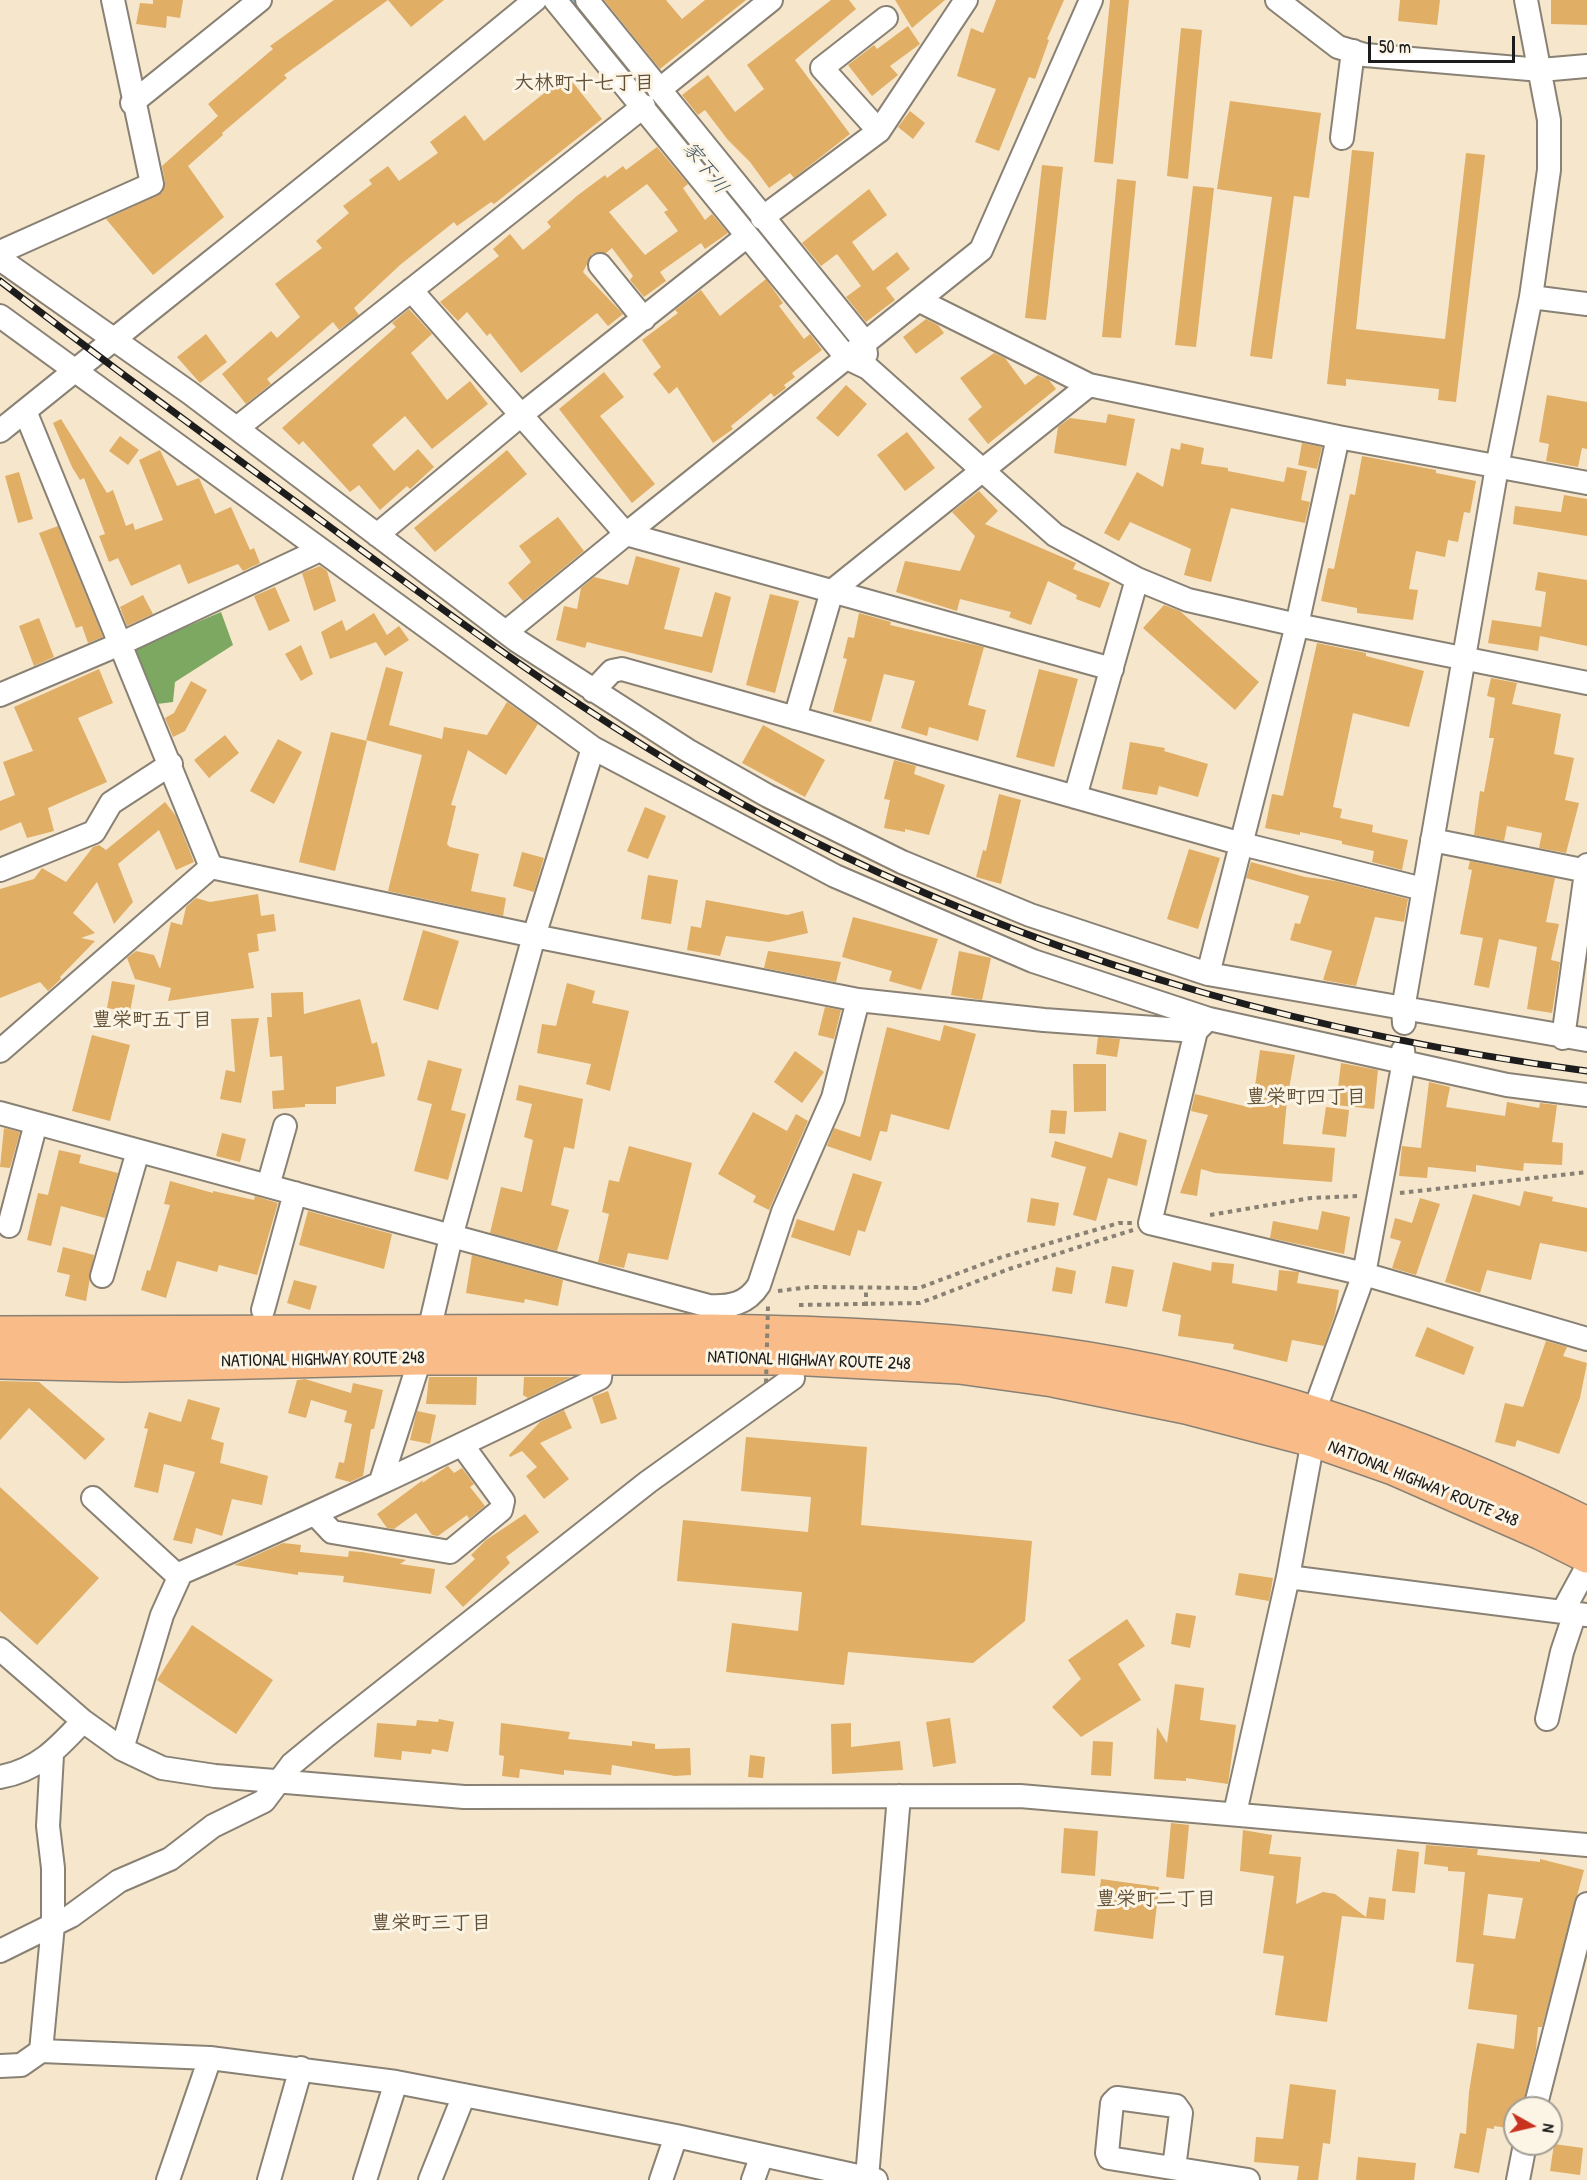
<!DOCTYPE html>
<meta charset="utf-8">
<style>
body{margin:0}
#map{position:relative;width:1587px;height:2180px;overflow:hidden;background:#f6e6cc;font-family:"Patrick Hand",sans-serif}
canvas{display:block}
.north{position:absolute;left:1503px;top:2096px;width:60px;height:60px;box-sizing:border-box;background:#fcf5e5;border:2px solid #a29e95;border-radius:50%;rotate:98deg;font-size:16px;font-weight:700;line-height:24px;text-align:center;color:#1c1c1c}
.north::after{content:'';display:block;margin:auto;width:21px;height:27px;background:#c8321e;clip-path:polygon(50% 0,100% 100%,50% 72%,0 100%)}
.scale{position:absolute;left:1368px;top:36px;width:147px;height:27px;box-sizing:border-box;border:3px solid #1c1c1c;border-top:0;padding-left:8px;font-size:18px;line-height:21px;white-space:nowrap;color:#1c1c1c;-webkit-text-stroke:4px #fcf5e5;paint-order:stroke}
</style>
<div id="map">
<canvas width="1587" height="2180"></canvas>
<div class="north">N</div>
<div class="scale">50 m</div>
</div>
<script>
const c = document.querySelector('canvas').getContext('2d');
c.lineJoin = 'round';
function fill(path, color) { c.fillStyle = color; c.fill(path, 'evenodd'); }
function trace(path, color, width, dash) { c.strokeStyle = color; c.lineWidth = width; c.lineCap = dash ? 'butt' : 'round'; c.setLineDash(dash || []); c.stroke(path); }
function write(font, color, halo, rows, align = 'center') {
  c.font = font + ' "Patrick Hand","Klee One",sans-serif'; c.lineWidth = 6; c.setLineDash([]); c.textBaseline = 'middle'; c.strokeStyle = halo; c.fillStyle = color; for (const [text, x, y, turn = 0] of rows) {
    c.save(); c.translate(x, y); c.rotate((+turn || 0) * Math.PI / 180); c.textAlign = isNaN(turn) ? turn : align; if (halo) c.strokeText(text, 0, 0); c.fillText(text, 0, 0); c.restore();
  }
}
const forest = new Path2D(`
 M221 612 233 645 175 682 173 702 157 704 134 649Z`);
const river = new Path2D(`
 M574 0 700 161
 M787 269 842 332`);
const building = new Path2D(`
 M153 0H183L180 18 167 16 166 28 136 24 140 3 153 4Z
 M334 0H388L284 75 287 78 222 133 223 135 188 166 224 217 153 275 106 219 162 193 165 182 162 166 218 116 208 104 273 49 270 46Z
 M388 0H444L411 27Z
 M604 0H666L682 19 705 0H746L660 69Z
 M831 0H849L856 9 795 60 850 134 794 178 790 173 769 188 750 162 728 140 705 110 698 115 682 95 708 75 735 112 764 89 747 65Z
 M895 0H945L912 28Z
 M996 0H1064L1047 39 1049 40 1035 79 1029 77 999 151 975 142 996 89 957 76 971 28 983 33Z
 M1110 0H1129L1113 164 1094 162Z
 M1400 0H1440L1437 25 1398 21Z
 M1551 0H1587V25L1551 24Z
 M908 26 920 44 890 66 898 75 872 96 848 65 874 45 877 49Z
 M1181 28 1202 30 1188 179 1167 176Z
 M567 75 602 119 494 204 491 202 457 226 454 222 400 265 354 308 359 315 339 330 333 322 267 379 271 384 246 404 222 374 271 331 277 338 300 317 275 284 322 248 316 241 349 213 343 206 372 184 369 180 388 166 399 181 438 153 430 142 465 115 484 141Z
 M1230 101 1321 113 1309 198 1294 196 1272 359 1250 356 1272 197 1217 189Z
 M910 111 925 123 913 139 898 127Z
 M657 147 688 184 683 188 705 220 712 214 728 233 705 249 701 243 660 272 666 281 644 297 630 280 633 276 612 248 606 253 592 254 583 272 623 314 608 326 597 313 521 373 490 333 487 336 467 312 458 321 440 302 499 256 493 249 510 234 523 250 551 227 547 222 578 195 605 175 607 178 623 166 626 170ZM647 184 668 210 664 212 678 231 645 255 609 212Z
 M1352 150 1374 152 1356 329 1445 339 1466 153 1485 155 1456 402 1438 400 1439 389 1346 379V386L1327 384Z
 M1042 165 1063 167 1046 320 1025 318Z
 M1117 179 1136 181 1121 338 1102 337Z
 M1193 186 1214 188 1196 347 1175 345Z
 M869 189 887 215 852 242 873 271 897 252 910 269 886 288 895 300 866 322 846 297 861 286 837 254 821 266 802 243Z
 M766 279 783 303 779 306 804 339 810 334 822 350 792 373 795 377 784 385 786 388 774 397 771 393 731 426 733 429 713 443 677 387 669 394 653 374 661 367 642 340 678 313 675 310 701 290 720 316Z
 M409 309 432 334 411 353 447 400 470 381 488 404 432 449 405 416 372 445 394 471 418 449 434 467 410 489 407 486 380 510 359 485 350 492 303 441 299 445 282 428 396 327 392 323Z
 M926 319 938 325 944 333 916 354 903 337Z
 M206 334 227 362 200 383 177 357Z
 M994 353 1005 358 1025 385 1038 375 1049 380 1056 389 988 444 968 419 982 407 960 378Z
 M604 372 624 397 600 416 655 484 632 503 559 409Z
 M846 385 867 404 838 437 816 418Z
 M1547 395 1587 402V449L1582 448 1578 467 1546 461 1549 444 1539 442Z
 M1108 414 1135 419 1126 466 1054 453 1058 427 1070 418 1106 423Z
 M61 419 107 493 113 490 126 526 133 523 135 530 163 520 139 460 160 450 177 486 199 478 215 514 231 507 250 550 254 548 260 563 243 571 238 564 188 584 180 564 131 586 118 558 109 562 99 536 105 534 84 478 80 480 72 467 53 423Z
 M907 432 935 468 905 491 877 455Z
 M120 436 139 450 128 465 109 451Z
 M1181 443 1204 448 1201 464 1228 468V471L1284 482 1287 467 1307 471 1301 500 1310 502 1305 523 1231 508 1211 582 1184 575 1191 549 1130 522 1119 541 1104 533 1137 472 1163 487 1171 448 1180 450Z
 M1302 443 1322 447 1317 469 1298 465Z
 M507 450 527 474 435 552 414 528Z
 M1362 456 1436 470V473L1476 481 1470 513 1464 512 1458 542 1448 540 1445 557 1416 551 1409 589 1418 590 1413 620 1357 613V608L1321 601 1328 568 1334 569 1350 494 1355 495Z
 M19 472 33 519 18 523 5 476Z
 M979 491 998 511 985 524 1076 563 1073 569 1110 583 1100 608 1076 599 1077 595 1048 581 1031 625 1009 617 1011 612 960 599 957 611 896 592 905 561 960 571 975 536 952 512Z
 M1564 495 1587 499V536L1513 524 1515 506 1561 512Z
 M558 517 584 551 523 601 508 583 531 562 519 546Z
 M58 526 103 637 88 643 82 626 76 628 39 533Z
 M636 556 680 568 664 629 702 637 715 592 731 597 712 673 587 642 585 648 556 640 564 606 577 609 581 588 594 577 628 585Z
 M320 566 327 571 336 601 314 611 302 573Z
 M1538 572 1587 580V646L1540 636 1538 651 1488 643 1492 620 1541 627 1546 592 1535 590Z
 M275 587 290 621 269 631 254 596Z
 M770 594 799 601 775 693 746 685Z
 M143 595 153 614 127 626 120 607Z
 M1164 605 1180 611 1259 682 1235 710 1143 628Z
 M374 613 387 635 399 626 409 640 385 656 376 642 330 659 321 632 342 620 346 631Z
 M859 613 891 622 890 625 984 647 968 705 986 710 978 741 929 727 927 736 901 728 915 681 884 674 871 722 833 712 847 659 843 658 848 637 854 638Z
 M39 618 54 657 34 666 19 626Z
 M1317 643 1366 653V656L1424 671 1409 727 1353 713 1333 807 1342 809 1340 818 1373 825 1372 832 1408 840 1402 870 1372 862 1374 851 1342 844V841L1300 832V835L1265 828 1272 794 1283 796Z
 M301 645 313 674 301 681 285 654Z
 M386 667 403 672 389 725 442 739 444 727 487 735 507 702 538 724 506 775 468 750 451 805 456 806 447 844 450 847 479 854 471 891 506 898 503 916 388 891 422 755 366 740Z
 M99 669 113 703 78 718 107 782 48 808 54 831 27 838 21 822 0 831V801L15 795 3 762 33 751 14 707Z
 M1039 669 1078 679 1054 767 1016 757Z
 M1491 678 1517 683 1512 704 1561 714 1554 754 1574 758 1565 800 1579 803 1566 853 1539 848 1542 833 1507 826 1504 841 1474 835 1480 791 1484 792 1494 738H1489L1495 698 1487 696Z
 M191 681 207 690 185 731 173 737 165 718 174 713Z
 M763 725 825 760 805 797 742 763Z
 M331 732 367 741 335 871 299 862Z
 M225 735 239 753 209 778 194 760Z
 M278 739 302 752 274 804 250 791Z
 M1130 742 1165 748 1164 751 1208 764 1198 797 1159 786 1157 795 1122 789Z
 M894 760 916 766 914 774 945 785 929 835 905 829V832L884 828 890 800 884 799Z
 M999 794 1021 800 1001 884 976 877 983 850 986 851Z
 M165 802 176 816 194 862 176 870 159 830 118 864 133 902 114 924 97 882 73 913 95 933 81 938 95 941 60 977 61 979 48 991 40 982 0 998V889L34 879 42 868 66 882 93 847 99 845 106 850Z
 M645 807 666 816 648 859 627 851Z
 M1189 849 1220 858 1198 929 1167 919Z
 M522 852 544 858 534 892 513 886Z
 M1470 861 1555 878 1546 922 1559 924 1551 960 1560 962 1552 1013 1527 1009 1537 947 1499 939 1489 988 1474 985 1483 938 1460 934 1472 870 1468 869Z
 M1251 862 1305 877 1336 881 1408 899 1404 922 1375 917 1356 986 1323 980 1332 951 1290 940 1295 923 1300 924 1309 896 1246 878Z
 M648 875 678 880 671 924 641 919Z
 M258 894 261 916 274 914 276 931 257 934 259 951 248 953 254 988 168 1001 171 988 135 979 127 958 136 951 154 955 160 969 171 922 182 925 186 907 196 898 210 902Z
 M706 900 787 915 803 911 808 933 769 942 726 936 720 956 687 950 691 926 701 928Z
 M853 917 938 939 921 990 889 981 892 971 842 957Z
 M423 930 459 941 438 1010 403 1000Z
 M768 951 841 962 836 982 764 968Z
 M959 951 991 958 982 1000 951 995Z
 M112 981 135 985 130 1012 107 1008Z
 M567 983 595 991 592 1003 629 1011 610 1091 586 1084 591 1064 537 1053 542 1024 556 1026Z
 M303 992 304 1014 360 999 372 1044 377 1042 385 1076 336 1087V1104H305V1107L273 1109 272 1091 284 1090 282 1056 270 1057 267 1017H272L271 993Z
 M825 1007 841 1010 834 1039 818 1035Z
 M259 1018 241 1103 220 1099 226 1070 235 1072 231 1019Z
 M944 1025 976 1034 949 1130 891 1114 887 1132 880 1131 871 1161 827 1146 834 1128 860 1137 887 1027 940 1041Z
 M92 1035 130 1045 110 1121 72 1111Z
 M1098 1037 1120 1039 1117 1057 1096 1054Z
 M1260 1050 1295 1055 1287 1100 1283 1144 1335 1148 1332 1182 1215 1173 1201 1169 1197 1196 1180 1193 1208 1115 1191 1111 1195 1094 1252 1108Z
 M795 1051 824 1072 802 1103 774 1082Z
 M428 1060 462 1069 451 1110 466 1114 448 1180 414 1171 432 1104 417 1100Z
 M1341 1063 1378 1070 1374 1109 1336 1105Z
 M1073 1064H1106V1111L1074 1112Z
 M1429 1082 1450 1087 1446 1107 1505 1116 1507 1102 1539 1108 1540 1103 1557 1105 1552 1142 1563 1143 1562 1165 1524 1163 1523 1171 1476 1165V1172L1428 1167 1427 1178 1399 1176 1402 1146 1421 1148Z
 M519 1085 583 1099 574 1149 564 1147 551 1205 569 1210 557 1251 490 1233 501 1187 522 1192 533 1140 524 1137 532 1104 516 1100Z
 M1326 1107 1349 1110 1346 1137 1322 1134Z
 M1051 1110 1067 1111 1065 1134 1049 1133Z
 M753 1112 787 1131 796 1114 808 1121 769 1210 753 1202 756 1196 718 1174Z
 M4 1128 20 1132 10 1168 0 1167Z
 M1119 1132 1147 1140 1137 1186 1108 1178 1096 1221 1073 1215 1086 1167 1051 1157 1055 1141 1112 1158Z
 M222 1133 246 1139 240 1162 216 1156Z
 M629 1146 692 1163 668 1260 628 1253 624 1268 598 1262 609 1214 602 1212 609 1180 619 1182Z
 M59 1150 81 1155 79 1163 118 1173 105 1218 61 1206 51 1246 27 1240 38 1193 48 1195Z
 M853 1173 882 1182 865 1232 858 1230 850 1256 791 1237 797 1219 834 1231Z
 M170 1181 213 1193V1191L254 1200 255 1196 278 1203 257 1275 219 1265 217 1272 177 1261 166 1298 141 1290 147 1270 150 1271 170 1205 164 1204Z
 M1524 1191 1553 1197 1552 1201 1587 1208V1252L1540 1243 1531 1280 1487 1270 1480 1293 1445 1282 1473 1194 1520 1206Z
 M1031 1198 1059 1203 1055 1226 1027 1222Z
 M1420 1198 1440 1204 1416 1275 1392 1268 1401 1241 1390 1238 1395 1218 1412 1223Z
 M308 1211 392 1234 384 1269 299 1245Z
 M1322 1211 1350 1217 1344 1254 1270 1238 1273 1221 1318 1230Z
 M63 1247 94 1255 86 1301 65 1296 70 1275 57 1272Z
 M472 1255 563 1280 558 1306 525 1299 524 1303 466 1293Z
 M1173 1262 1211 1271 1212 1262 1234 1264 1232 1283 1277 1291 1279 1270 1299 1272 1297 1283 1339 1290 1335 1314 1324 1346 1292 1340 1287 1362 1233 1349 1234 1344 1178 1336 1181 1315 1162 1311Z
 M1112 1266 1134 1270 1127 1307 1105 1303Z
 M1056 1267 1076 1271 1072 1294 1052 1291Z
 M294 1280 317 1286 310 1310 287 1303Z
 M1427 1327 1474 1347 1464 1375 1415 1356Z
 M1546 1341 1567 1347 1563 1356 1587 1363 1580 1398 1559 1454 1517 1440 1515 1447 1495 1442 1505 1403 1523 1407Z
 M429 1377H477L476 1405 426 1404Z
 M524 1377H571L528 1398 523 1395Z
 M305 1379 351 1393 353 1383 383 1390 374 1429H371L363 1476 350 1482 335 1478 339 1462 344 1463 352 1424 344 1422 347 1411 311 1400 306 1418 288 1413 297 1380Z
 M0 1381 39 1382 105 1439 85 1460 29 1408 0 1440Z
 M608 1391 617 1419 601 1424 592 1397Z
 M188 1399 220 1408 211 1439 224 1443 220 1463 268 1476 262 1505 232 1499 222 1536 196 1528 192 1544 173 1540 195 1472 164 1464 158 1493 134 1487 148 1429 144 1428 149 1412 181 1422Z
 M564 1410 572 1428 540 1443 569 1479 544 1499 526 1476 537 1467 522 1451 510 1457 509 1455 540 1422Z
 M417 1411 436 1415 430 1444 410 1440Z
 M746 1437 867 1447 861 1525 1032 1541 1025 1621 973 1663 848 1652 844 1685 726 1672 732 1623 798 1631 802 1592 677 1581 683 1520 808 1532 811 1497 741 1491Z
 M448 1466 454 1473 462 1468 474 1484 470 1487 485 1506 469 1519 467 1515 438 1536 432 1535 416 1513 394 1529 387 1528 377 1514 423 1480 422 1483Z
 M0 1487 99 1578 37 1645 0 1611Z
 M525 1514 539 1532 506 1557 510 1563 463 1607 445 1587 475 1559 471 1555 486 1540Z
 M283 1543 301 1545 300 1552 348 1557 349 1551 362 1552 406 1560 400 1564 435 1569 431 1594 343 1582 344 1576 298 1572V1575L234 1565Z
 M1239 1573 1273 1578 1269 1601 1235 1595Z
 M1176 1613 1196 1616 1190 1648 1171 1644Z
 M1127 1619 1145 1646 1118 1664 1141 1700 1081 1737 1052 1707 1081 1679 1068 1660Z
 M192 1625 273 1680 236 1734 157 1680Z
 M1175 1684 1204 1688 1200 1720 1236 1725 1228 1784 1186 1778V1781L1154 1779 1157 1727 1167 1743Z
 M950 1718 956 1763 933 1767 926 1722Z
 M439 1719 454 1722 448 1752 432 1749 431 1754 402 1751 401 1760 374 1757 377 1723 416 1726 417 1720 438 1722Z
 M501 1723 570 1732 568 1739 632 1746V1741L655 1744V1749L690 1748 691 1775 675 1776 612 1765 611 1775 564 1770V1775L520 1769 519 1778 502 1776 504 1756 499 1755Z
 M851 1723V1747L900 1741 903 1770 832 1774 831 1724Z
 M1093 1741 1113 1742 1111 1776 1091 1775Z
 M750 1755 765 1757 763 1778 748 1777Z
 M1171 1823 1189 1825 1184 1879 1166 1877Z
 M1064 1828 1098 1831 1095 1876 1061 1873Z
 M1243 1830 1272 1835 1269 1854 1301 1857 1296 1904 1323 1892 1335 1894 1366 1917 1369 1897 1386 1899 1384 1920 1342 1916 1327 2022 1275 2015 1284 1956 1263 1953 1274 1876 1240 1871Z
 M1426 1845 1478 1849 1477 1855 1540 1862V1859L1584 1870 1542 2027H1538L1536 2050 1522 2108H1515V2129L1494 2126V2129L1487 2128 1479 2173 1454 2168 1460 2133 1466 2134 1469 2092 1477 2043 1514 2049 1517 2015 1468 2009 1474 1964 1456 1962 1465 1872 1448 1871V1867L1424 1864ZM1488 1894 1523 1898 1515 1939 1483 1935Z
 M1397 1849 1419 1852 1415 1893 1392 1891Z
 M1101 1879 1159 1887 1153 1939 1094 1931Z
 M1290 2084 1336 2090 1330 2144 1323 2143 1318 2180H1297L1299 2166 1254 2162 1256 2137 1283 2139Z
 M1554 2144 1583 2148 1580 2175 1550 2171Z
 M1358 2157 1416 2163 1414 2180H1356Z`);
const path = new Path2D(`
 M1400 1193 1587 1172
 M1210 1215 1311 1198 1360 1196
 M778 1291 810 1287 919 1288 1002 1257 1119 1223H1132
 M799 1305 920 1303 1009 1269 1133 1230
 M866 1306V1288`);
const minor = new Path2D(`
 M555 0 847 358 868 368 1055 535 1137 579 1188 600 1297 625 1587 683
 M587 0 864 341 866 354
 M1277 0 1338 47 1365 55 1541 70 1587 66
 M659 90 771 0
 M132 103 260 0
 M879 131 822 68 886 18
 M1342 138 1353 51
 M762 218 879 131 966 0
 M0 252 152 184 113 0
 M0 259 190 393 516 640 687 750 768 796 902 862 1030 915 1208 974 1587 1040
 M600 265 644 319
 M411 290 626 534 981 250 1091 0
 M1531 297 1587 304
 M920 301 1089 385 1338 437 1587 483
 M0 316 593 748 835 876 1033 961 1209 1019 1507 1085 1587 1095
 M25 411 211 867
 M237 428 644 106
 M0 431C178 287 358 146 535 0
 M377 535 521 415 747 236
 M506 632 626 534 1112 669
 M593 691 612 671 622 669 1242 844 1423 889
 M0 695 120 644 320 550
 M795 718 832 591 1089 385
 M1075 797 1137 579
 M1432 840 1587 871
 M211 867 534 936 858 1000 1044 1020 1196 1031
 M0 870 94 832 111 803 171 764
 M1208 974 1297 625 1338 437
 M1205 1022 1196 1031 1150 1223 1364 1274 1587 1339
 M1404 1023 1403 1009 1497 467 1531 297 1549 170V120L1526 0
 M1563 1038 1587 865
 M0 1051 211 867
 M0 1113 709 1306C730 1307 747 1304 759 1285L783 1212 833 1098 858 1000
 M268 1186 285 1126
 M9 1226 36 1123
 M102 1276 138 1151
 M263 1310 295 1193
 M381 1481 429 1331 451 1237 534 936 593 748
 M93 1498 179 1577
 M316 1515 332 1532 450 1552 501 1510 503 1501 463 1446
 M1288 1577 1587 1615
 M1563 1611 1587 1567
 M0 1649 83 1721 122 1749 162 1768 215 1776 464 1797 1020 1796 1587 1845
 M1547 1719 1562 1652 1575 1613
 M122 1749 162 1615 181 1573C323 1512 461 1445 600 1378L602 1358
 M52 1755 48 1826 53 1868V1925L41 2051 210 2058 396 2082 676 2136 876 2180
 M0 1777C38 1770 58 1748 83 1721
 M1235 1813 1288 1577 1313 1440 1314 1412 1364 1274 1404 1061 1403 1050
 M0 1951 71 1916 119 1881 170 1859 213 1826 264 1801 292 1764 326 1736 648 1482 793 1378
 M0 2066 21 2065 41 2051
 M1535 2108 1587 1904
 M1174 2168 1181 2113 1176 2106 1117 2098 1112 2103 1107 2153 1109 2158 1248 2180
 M867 2178 899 1796
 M168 2180 210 2058
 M269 2180 301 2068
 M365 2180 396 2082
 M430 2180 464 2095
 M661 2180 676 2136
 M753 2180 762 2155
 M1518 2180 1525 2144`);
const highway = new Path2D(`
 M0 1333 710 1331C826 1333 941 1337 1056 1354 1240 1380 1421 1441 1587 1524
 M0 1362 122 1365 419 1358H790L959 1367 1053 1380 1186 1407 1313 1440 1393 1468 1541 1533 1587 1556`);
const rail = new Path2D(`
 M0 281C112 368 227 451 341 535 498 651 658 767 835 852 1080 970 1318 1035 1587 1071`);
const pathBridge = new Path2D(`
 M766 1383 768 1305`);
const streetNames = [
 ["NATIONAL HIGHWAY ROUTE 248",323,1360,-1],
 ["NATIONAL HIGHWAY ROUTE 248",809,1361,2],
 ["NATIONAL HIGHWAY ROUTE 248",1423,1484,22]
];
const neighbourhoodNames = [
 ["大林町十七丁目",584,84],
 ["豊栄町五丁目",152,1021],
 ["豊栄町四丁目",1306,1098],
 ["豊栄町二丁目",1156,1900],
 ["豊栄町三丁目",431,1924]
];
const waterNames = [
 ["家下川",705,168,52]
];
fill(forest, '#7ca861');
trace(river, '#75bbec', 36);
fill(building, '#e0ae65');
trace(minor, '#898174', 26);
trace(highway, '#898174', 36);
trace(path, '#898174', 4, [4.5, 4.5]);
trace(minor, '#fff', 22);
trace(highway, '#f9bc89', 33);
trace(rail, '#1c1c1c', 7);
trace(rail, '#fcf5e5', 4.5, [14]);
trace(pathBridge, '#898174', 4, [4.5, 4.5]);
write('18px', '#1c1c1c', '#fcf5e5', streetNames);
write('bold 20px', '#614f36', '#fcf5e5', neighbourhoodNames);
write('italic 20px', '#3b5465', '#fcf5e5', waterNames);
</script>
